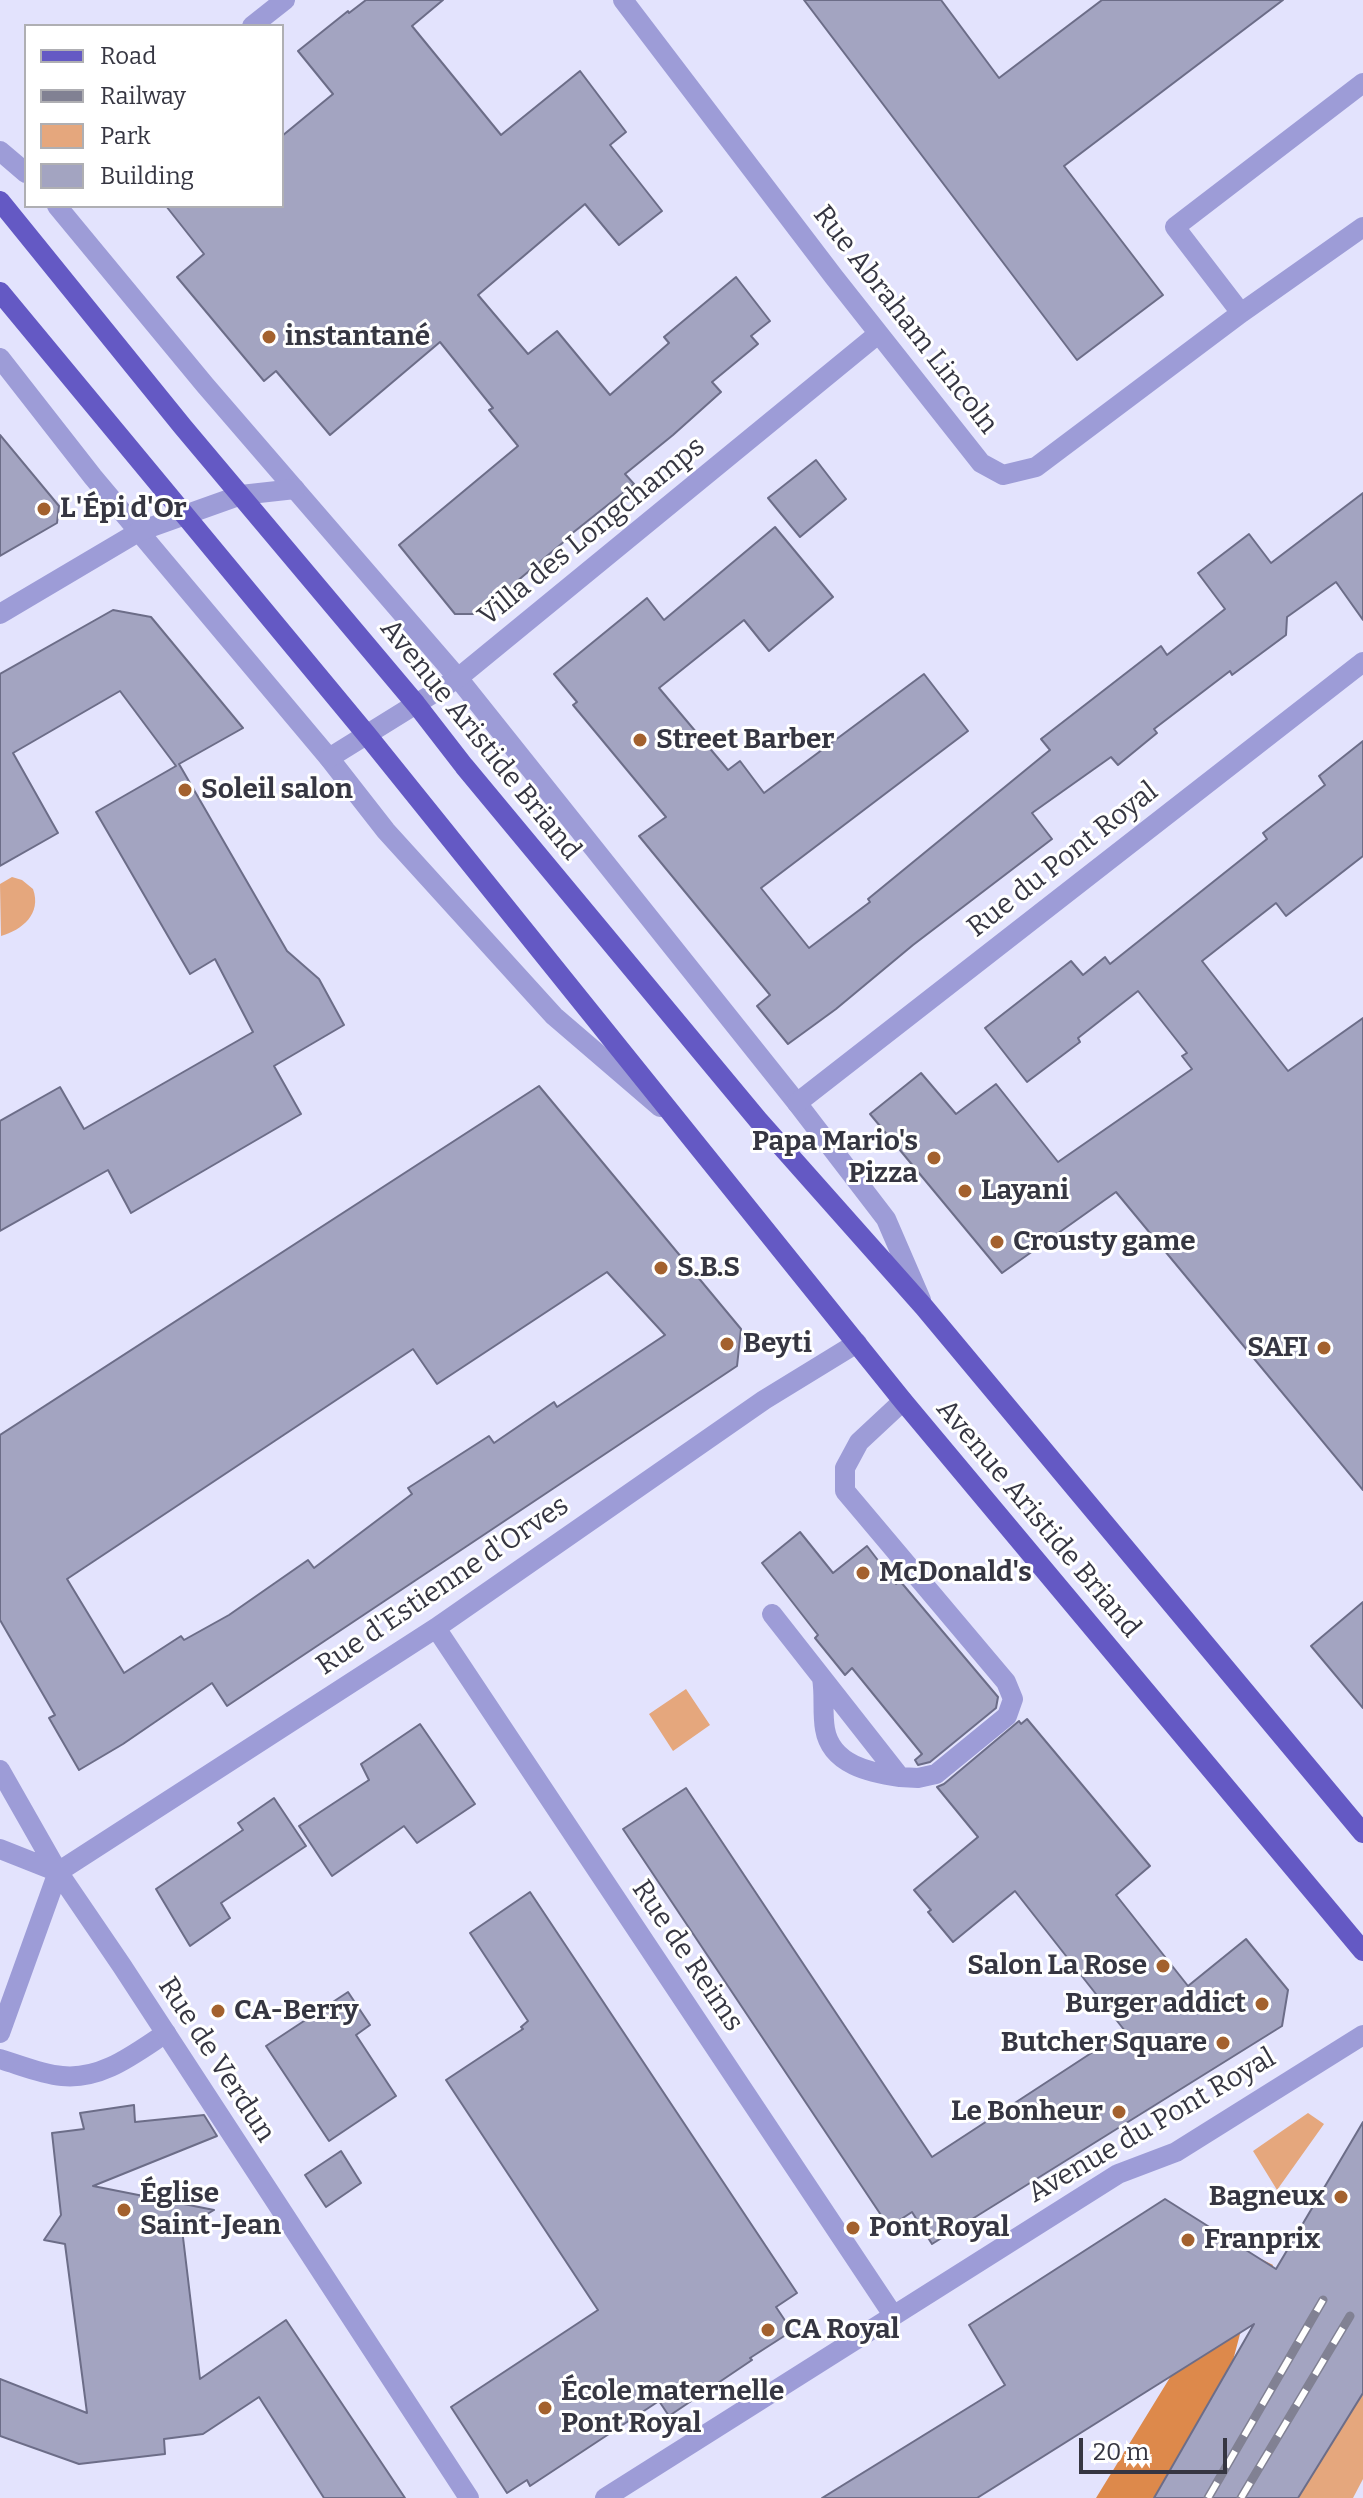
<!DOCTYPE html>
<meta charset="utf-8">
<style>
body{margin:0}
#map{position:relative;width:1363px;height:2498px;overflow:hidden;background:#e3e3fd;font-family:Bitter,serif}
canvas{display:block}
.legend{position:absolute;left:24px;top:24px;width:260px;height:184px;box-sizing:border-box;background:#fff;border:2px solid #afafb3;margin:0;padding:10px 14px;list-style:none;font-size:24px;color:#363642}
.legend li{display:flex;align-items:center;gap:16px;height:40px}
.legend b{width:40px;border:2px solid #afafb3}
.scale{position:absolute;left:1079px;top:2438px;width:148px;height:36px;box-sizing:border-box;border:4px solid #363642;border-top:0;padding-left:10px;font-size:24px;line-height:28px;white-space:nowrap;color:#363642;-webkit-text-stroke:6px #fff;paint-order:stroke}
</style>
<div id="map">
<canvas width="1363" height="2498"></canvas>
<ul class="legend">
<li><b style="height:10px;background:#6459c4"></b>Road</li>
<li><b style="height:10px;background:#818193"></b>Railway</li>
<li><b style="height:22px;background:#e5a77d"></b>Park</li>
<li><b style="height:22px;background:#a3a4c1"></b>Building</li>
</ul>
<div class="scale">20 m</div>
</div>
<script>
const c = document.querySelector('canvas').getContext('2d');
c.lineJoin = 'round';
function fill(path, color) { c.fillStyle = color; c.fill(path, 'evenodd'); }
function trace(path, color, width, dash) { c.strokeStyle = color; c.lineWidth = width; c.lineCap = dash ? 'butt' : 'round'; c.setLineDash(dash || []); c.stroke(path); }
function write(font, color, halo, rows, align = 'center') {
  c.font = font + ' Bitter,serif'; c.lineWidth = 6; c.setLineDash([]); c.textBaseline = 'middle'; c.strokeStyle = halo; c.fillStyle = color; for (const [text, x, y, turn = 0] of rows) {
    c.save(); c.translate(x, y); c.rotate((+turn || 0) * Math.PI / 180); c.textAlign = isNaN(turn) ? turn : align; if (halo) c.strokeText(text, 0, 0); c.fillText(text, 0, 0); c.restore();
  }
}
const green = new Path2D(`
 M12 877 22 880 33 889C42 914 22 930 1 936L0 884Z
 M686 1689 710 1725 673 1751 649 1714Z
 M1308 2113 1324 2124 1277 2190 1253 2151Z
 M1363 2393V2479L1353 2498H1298Z`);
const forest = new Path2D(`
 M1247 2252 1273 2265 1240 2334 1231 2368 1154 2498H1096Z`);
const building = new Path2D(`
 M366 0H443L412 26 501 135 580 71 626 132 610 145 662 211 619 245 585 204 478 295 528 354 557 331 610 395 669 343 664 337 736 277 770 321 751 336 758 344 712 382 721 392 673 435 625 474 634 484 565 539 566 540 478 614H455L399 545 518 446 489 410 493 408 440 342 330 435 276 371 264 381 177 277 204 254 166 206H282V136L333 94 298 51 348 11 349 13Z
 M804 0H941L999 78 1102 0H1283L1064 166 1163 295 1077 360Z
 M0 435 59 506 57 523 0 556Z
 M816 460 846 499 800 537 768 498Z
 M1363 493V620L1336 582 1287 617 1286 635 1232 675 1230 671 1154 729 1157 733 1118 765 1111 757 1032 813 1052 839 913 945 836 1009 788 1044 757 1006 770 995 639 836 666 817 573 705 577 702 554 674 647 598 664 620 775 527 833 597 769 651 744 620 659 688 728 770 740 761 764 793 924 674 968 731 761 888 809 948 870 902 868 899 1050 750 1041 739 1161 646 1167 655 1225 609 1198 573 1249 534 1271 563Z
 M113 610 151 617 243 728 179 764 287 951 319 979 344 1025 274 1066 301 1114 131 1213 108 1170 0 1231V1121L60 1087 84 1129 253 1032 215 959 190 974 96 812 176 766 120 691 13 753 58 833 0 866V674Z
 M1363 741V856L1286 916 1276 903 1202 961 1288 1071 1363 1018V1490L1116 1192 1002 1273 870 1114 921 1073 956 1114 996 1084 1058 1162 1192 1069 1182 1056 1187 1053 1138 991 1078 1038 1080 1042 1027 1082 985 1028 1071 961 1083 975 1105 957 1110 964 1267 839 1263 833 1325 785 1319 776Z
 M539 1086 741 1329 737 1366 227 1706 212 1683 123 1744 79 1770 49 1718 55 1715 0 1620V1435ZM607 1272 665 1335 557 1407 554 1402 494 1443 489 1436 408 1488 412 1494 314 1568 308 1560 229 1615 184 1640 181 1636 124 1673 67 1579 413 1349 437 1384Z
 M800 1532 833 1573 867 1546 896 1584 900 1581 998 1697 996 1708 930 1762 918 1765 915 1760 922 1754 852 1668 845 1675 815 1638 818 1635 762 1563Z
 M1363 1602V1708L1311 1646Z
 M1027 1719 1150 1866 1116 1895 1188 1986 1246 1939 1288 1990 1282 2026 932 2244 912 2212 889 2227 623 1829 686 1788 932 2157 1125 2031 1015 1891 953 1942 928 1912 931 1910 914 1890 978 1837 937 1787 944 1784 1019 1721 1021 1724Z
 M420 1724 475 1804 417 1843 404 1826 332 1876 299 1826 369 1780 361 1764Z
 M274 1798 306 1846 221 1903 230 1918 190 1946 156 1889 243 1830 238 1823Z
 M530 1892 797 2293 776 2307 792 2331 750 2358 752 2360 669 2416 659 2401 530 2486 527 2480 507 2493 451 2407 598 2310 446 2080 523 2029 521 2027 528 2021 470 1933Z
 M348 1992 370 2025 356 2035 396 2096 329 2141 266 2046Z
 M134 2105 135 2122 204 2115 217 2136 93 2186 214 2210 182 2229 200 2379 286 2320 405 2498H324L259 2397 203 2434 164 2439 165 2454 79 2464 0 2436V2379L87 2413 65 2244 44 2240 61 2215 52 2133 84 2129 80 2113Z
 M1363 2122V2393L1298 2498H1154L1254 2324 977 2498H822L1005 2385 969 2325 1165 2199 1276 2269Z
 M341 2151 361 2183 326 2207 305 2175Z`);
const lane = new Path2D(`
 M0 151 26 173
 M57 206 205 385 458 678 797 1103 886 1219 921 1300
 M0 358 93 477 329 758 386 831 554 1016 660 1107
 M772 1614 900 1777 918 1778 936 1774 1007 1716 1013 1699 1006 1682 845 1491V1468L859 1442 903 1401
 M822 1678C825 1695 822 1712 825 1729 831 1765 871 1773 900 1777
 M0 2059C20 2065 41 2074 62 2076 102 2080 134 2054 166 2033`);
const street = new Path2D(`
 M623 0 834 277 981 463 1003 475 1036 467 1241 313 1363 227
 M252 26 285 0
 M1241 313 1175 227 1363 83
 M0 614 140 531 241 495 295 489
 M329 758 458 678 878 334
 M797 1103 1363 662
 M436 1628 893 2315
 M0 1770 58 1872 122 1966 469 2498
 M0 1849 58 1872
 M58 1872 436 1628 764 1400 857 1343
 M0 2033 58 1872
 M605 2498 1118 2174 1176 2152 1363 2035`);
const primary = new Path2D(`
 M0 201 183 427 416 704 464 766 758 1120 924 1307 1363 1833
 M0 292 367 735 903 1401 1363 1951`);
const rail = new Path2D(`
 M1208 2498 1323 2300
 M1241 2498 1350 2316`);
const markers = [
 [269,337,8,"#a3612e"],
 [44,509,8,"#a3612e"],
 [640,740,8,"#a3612e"],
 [185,790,8,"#a3612e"],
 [934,1158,8,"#a3612e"],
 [965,1191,8,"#a3612e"],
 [997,1242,8,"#a3612e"],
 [661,1268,8,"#a3612e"],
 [727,1344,8,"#a3612e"],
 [1324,1348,8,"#a3612e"],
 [863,1573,8,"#a3612e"],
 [1163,1966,8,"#a3612e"],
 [1262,2004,8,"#a3612e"],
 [218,2011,8,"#a3612e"],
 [1223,2043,8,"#a3612e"],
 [1119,2112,8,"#a3612e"],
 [1341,2197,8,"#a3612e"],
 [124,2210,8,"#a3612e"],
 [853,2228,8,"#a3612e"],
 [1188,2240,8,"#a3612e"],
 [768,2330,8,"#a3612e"],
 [545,2408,8,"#a3612e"]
];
const streetNames = [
 ["Rue Abraham Lincoln",905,320,52],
 ["Villa des Longchamps",592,532,-39],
 ["Avenue Aristide Briand",480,740,51],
 ["Rue du Pont Royal",1063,860,-38],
 ["Avenue Aristide Briand",1038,1519,50],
 ["Rue d'Estienne d'Orves",443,1586,-34],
 ["Rue de Reims",687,1956,56],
 ["Rue de Verdun",216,2060,57],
 ["Avenue du Pont Royal",1152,2126,-30]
];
const poiNames = [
 ["instantané",285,337],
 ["L'Épi d'Or",60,509],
 ["Street Barber",656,740],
 ["Soleil salon",201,790],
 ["Papa Mario's",918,1142,"right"],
 ["Pizza",918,1174,"right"],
 ["Layani",981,1191],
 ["Crousty game",1013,1242],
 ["S.B.S",677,1268],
 ["Beyti",743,1344],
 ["SAFI",1308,1348,"right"],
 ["McDonald's",879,1573],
 ["Salon La Rose",1147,1966,"right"],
 ["Burger addict",1246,2004,"right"],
 ["CA-Berry",234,2011],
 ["Butcher Square",1207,2043,"right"],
 ["Le Bonheur",1103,2112,"right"],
 ["Église",140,2194],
 ["Saint-Jean",140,2226],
 ["Bagneux",1325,2197,"right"],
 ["Pont Royal",869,2228],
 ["Franprix",1204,2240],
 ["CA Royal",784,2330],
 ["École maternelle",561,2392],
 ["Pont Royal",561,2424]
];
fill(green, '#e5a77d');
fill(forest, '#dd894b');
fill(building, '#a3a4c1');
trace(building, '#6c6d88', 2);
trace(lane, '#9d9cd7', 20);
trace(street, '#9d9cd7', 20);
trace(primary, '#6459c4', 20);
trace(rail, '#818193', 9);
trace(rail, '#fff', 6, [18]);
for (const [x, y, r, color] of markers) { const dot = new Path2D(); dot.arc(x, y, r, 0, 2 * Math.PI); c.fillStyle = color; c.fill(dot); trace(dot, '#fff', 3); }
write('28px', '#363642', '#fff', streetNames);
write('bold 28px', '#363642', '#fff', poiNames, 'left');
</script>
